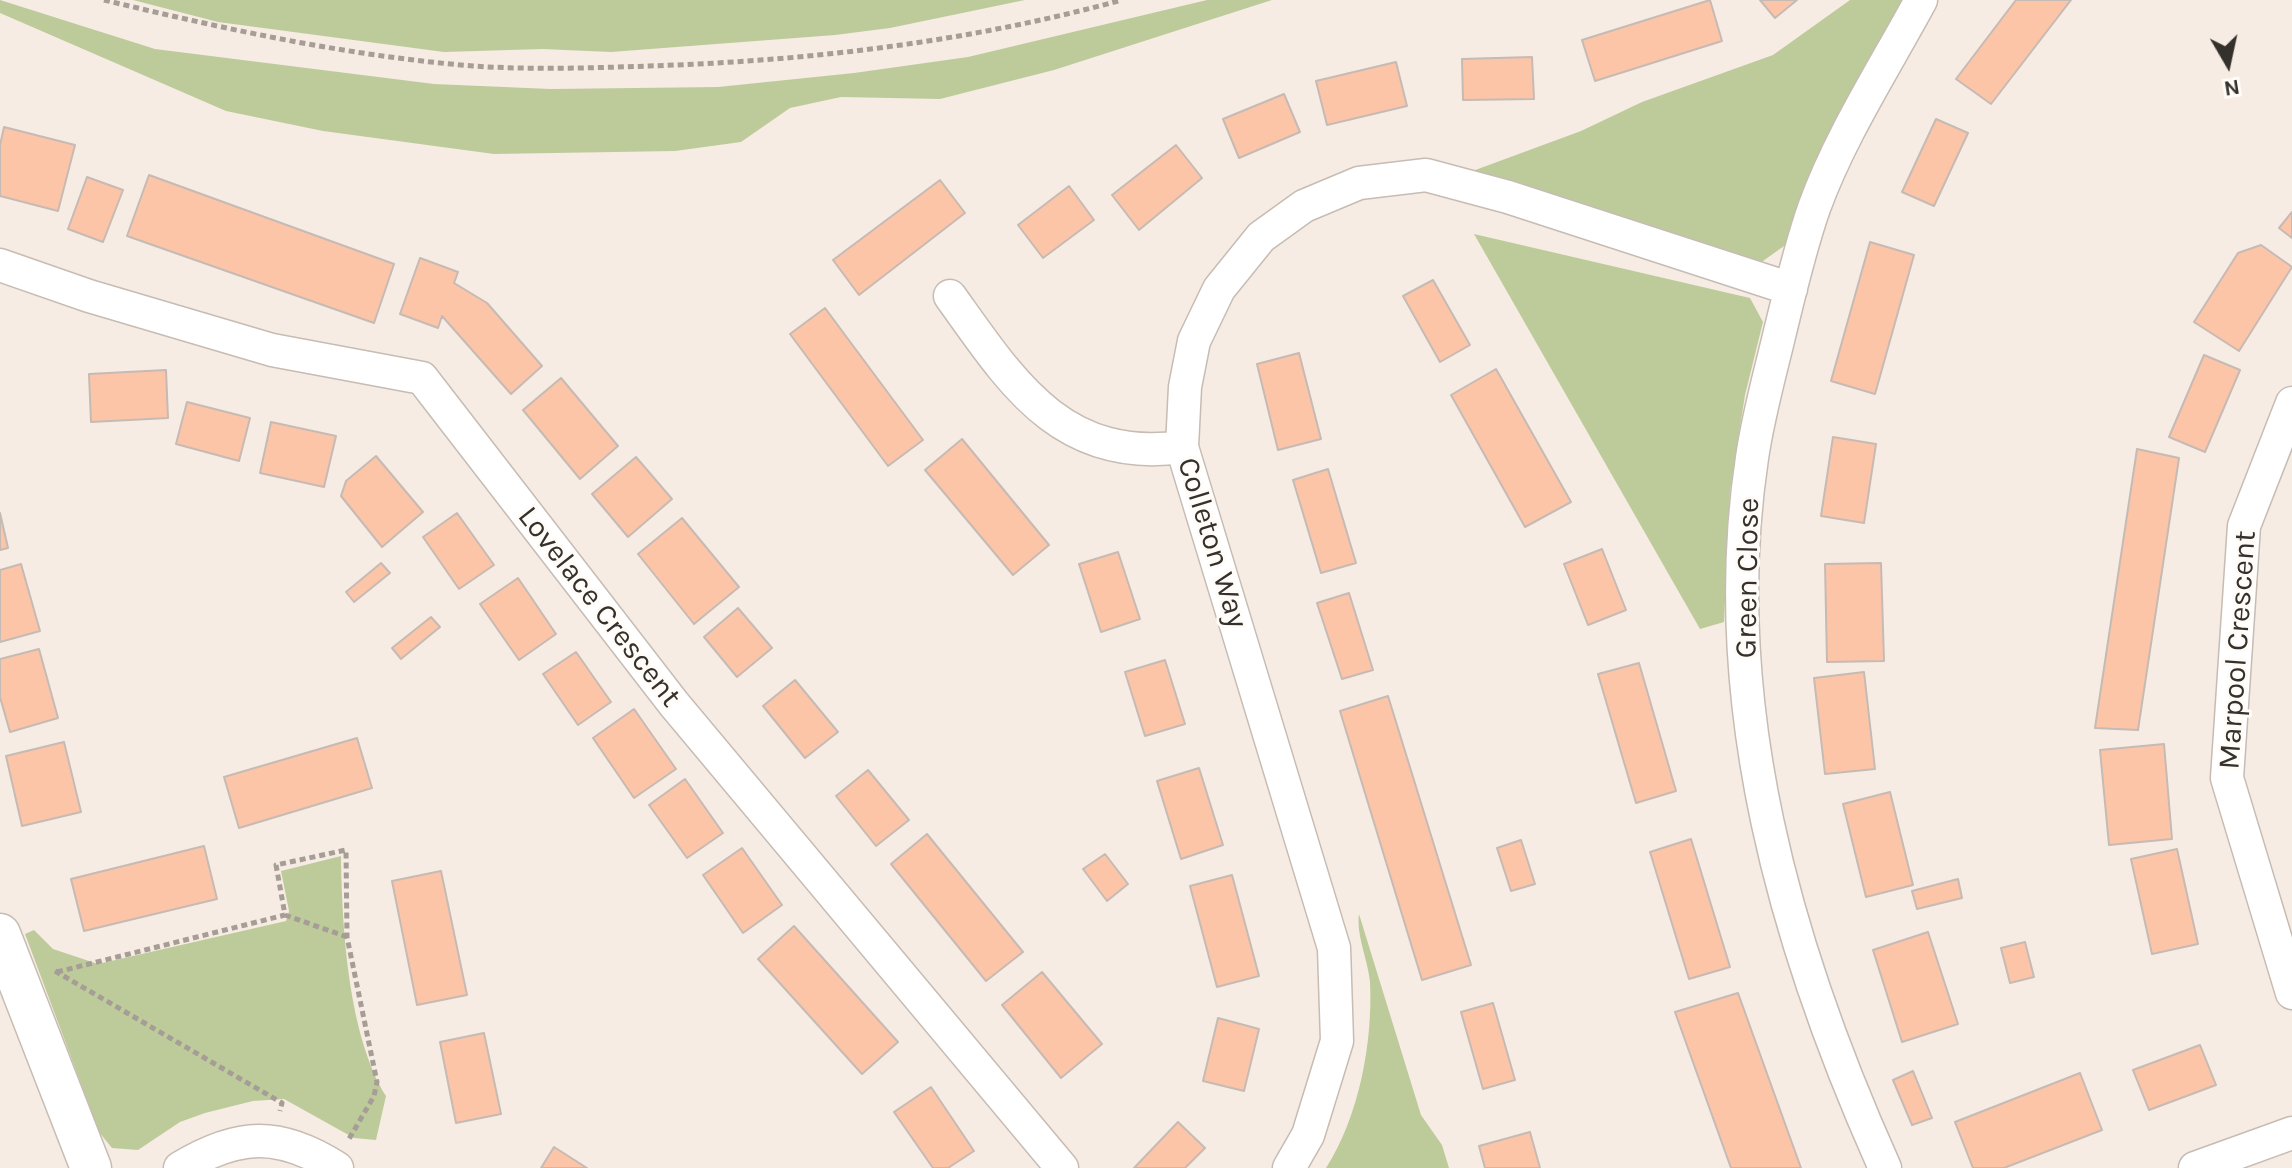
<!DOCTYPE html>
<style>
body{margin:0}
#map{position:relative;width:2292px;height:1168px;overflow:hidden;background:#f7ece3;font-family:Karla,sans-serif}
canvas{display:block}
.north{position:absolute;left:2188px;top:24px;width:80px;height:80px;-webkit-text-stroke:6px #fffbf7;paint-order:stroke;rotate:171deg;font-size:22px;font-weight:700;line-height:32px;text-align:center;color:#34302c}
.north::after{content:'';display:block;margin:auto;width:28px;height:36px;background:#34302c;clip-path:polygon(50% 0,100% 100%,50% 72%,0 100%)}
</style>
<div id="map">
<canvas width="2292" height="1168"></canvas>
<div class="north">N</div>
</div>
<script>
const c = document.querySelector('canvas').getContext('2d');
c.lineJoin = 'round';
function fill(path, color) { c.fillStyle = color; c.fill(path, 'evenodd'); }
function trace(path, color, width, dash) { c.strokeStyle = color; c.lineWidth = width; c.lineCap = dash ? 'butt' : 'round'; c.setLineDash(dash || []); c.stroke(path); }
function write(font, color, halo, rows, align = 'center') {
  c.font = font + ' Karla,sans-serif'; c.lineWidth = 6; c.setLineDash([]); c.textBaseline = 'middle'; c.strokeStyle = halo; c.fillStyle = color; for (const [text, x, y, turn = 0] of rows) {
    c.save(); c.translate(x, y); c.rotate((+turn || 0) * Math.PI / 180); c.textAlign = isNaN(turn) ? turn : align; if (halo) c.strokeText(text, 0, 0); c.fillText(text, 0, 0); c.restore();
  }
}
const green = new Path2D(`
 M0 0 155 49 434 84 551 89 718 87 854 73 968 57 1207 0H1272L1054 70 940 99 841 97 790 108 741 142 675 151 494 154 323 131 226 111 0 13Z
 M133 0H1025L890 28 835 35 611 52 542 49 444 52 218 22Z
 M1850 0H1904L1844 108 1784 246 1763 261 1745 263 1459 176 1581 131 1642 102 1773 55Z
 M1474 234 1750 298 1763 322 1745 395 1730 491 1724 622 1700 629Z
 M341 856C342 927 348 1035 386 1096L376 1140 354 1138 284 1099 253 1101 205 1113 180 1122 138 1150 112 1148 99 1132 25 934 34 930 53 949 98 964 286 921 289 911 281 871Z
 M1359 914 1421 1115 1442 1145 1449 1168H1326C1359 1117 1373 1042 1370 982 1368 960 1356 935 1359 914Z`);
const building = new Path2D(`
 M1710 0 1722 41 1595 81 1582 40Z
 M1760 0H1797L1775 18Z
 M2016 0H2071L1991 104 1956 79Z
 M1532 57 1534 99 1463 100 1462 59Z
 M1396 62 1407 106 1327 125 1316 81Z
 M1284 94 1300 132 1239 158 1223 119Z
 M1936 119 1968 133 1934 206 1902 192Z
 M4 127 75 145 58 211 0 196V145Z
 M1176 145 1202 178 1139 230 1112 195Z
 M149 175 394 264 374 323 127 236Z
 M87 177 123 190 103 242 68 229Z
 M940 180 965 213 859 295 833 260Z
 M1069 186 1094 220 1043 258 1018 225Z
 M2292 212V238L2279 228Z
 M1870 242 1914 255 1875 394 1831 381Z
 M2261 245 2292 267 2239 351 2194 322 2238 253Z
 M420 258 458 272 454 283 487 303 542 366 511 394 442 316 438 328 400 314Z
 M1433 280 1470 345 1440 362 1403 296Z
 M825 308 923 440 888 466 790 334Z
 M1299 353 1321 439 1278 450 1257 364Z
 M2204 355 2240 370 2205 452 2169 437Z
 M1496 369 1571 502 1525 527 1451 395Z
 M166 370 168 418 91 422 89 374Z
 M561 378 618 446 580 479 523 410Z
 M187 402 250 418 239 461 176 444Z
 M271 422 336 436 324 487 260 473Z
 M1833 437 1876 444 1864 523 1821 516Z
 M962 439 1049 545 1013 575 925 470Z
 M2137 449 2179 458 2138 730 2095 728Z
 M376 456 423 512 382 547 341 496 346 481Z
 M636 457 672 499 628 537 592 494Z
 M1328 469 1356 563 1321 573 1293 480Z
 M0 513 8 548 0 550Z
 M457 513 494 565 459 589 423 537Z
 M682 518 739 587 694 624 638 554Z
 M1602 549 1626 610 1588 625 1564 564Z
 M1118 552 1140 619 1101 632 1079 564Z
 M381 563 390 573 354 602 346 592Z
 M1881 563 1884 661 1827 662 1825 564Z
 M21 564 40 631 0 642V570Z
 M518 578 556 634 519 660 480 604Z
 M1349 593 1373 670 1342 679 1317 603Z
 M738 608 772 648 737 677 704 637Z
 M431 617 440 627 401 659 392 648Z
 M39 649 58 718 10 732 0 697V659Z
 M576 652 611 702 578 725 543 674Z
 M1165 660 1185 724 1145 736 1125 672Z
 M1639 663 1676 791 1636 803 1598 674Z
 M1864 672 1875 769 1825 774 1814 678Z
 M795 680 838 732 805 758 763 706Z
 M1388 696 1471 965 1422 980 1340 711Z
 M634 709 676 769 634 798 593 738Z
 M357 738 372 788 239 828 224 777Z
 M64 742 81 812 22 826 6 756Z
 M2164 744 2172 839 2109 845 2100 750Z
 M1199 768 1223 845 1181 859 1157 781Z
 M868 770 909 820 876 846 836 796Z
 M685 779 723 833 687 858 649 805Z
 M1890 792 1913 885 1866 897 1843 804Z
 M927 834 1023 952 986 981 891 864Z
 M1691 839 1730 967 1689 979 1650 852Z
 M1521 840 1535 884 1511 891 1497 848Z
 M204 846 217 899 84 931 71 879Z
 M742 848 782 905 743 933 703 875Z
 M2177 849 2198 944 2152 954 2131 859Z
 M1105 854 1128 884 1107 901 1083 869Z
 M441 871 467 995 417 1005 392 881Z
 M1232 875 1259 976 1217 987 1190 886Z
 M1958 879 1962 898 1917 909 1912 891Z
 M794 926 898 1042 862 1074 758 959Z
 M1928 932 1958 1024 1902 1042 1873 950Z
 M2025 942 2034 977 2010 983 2001 948Z
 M1042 972 1102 1044 1061 1078 1002 1005Z
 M1738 993 1801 1168H1731L1675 1012Z
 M1493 1003 1515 1080 1483 1089 1461 1012Z
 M1218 1018 1259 1029 1244 1091 1203 1081Z
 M484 1033 501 1114 456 1123 440 1042Z
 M2200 1045 2216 1085 2149 1110 2133 1070Z
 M1913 1071 1932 1118 1912 1125 1893 1080Z
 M2080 1073 2102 1130 2004 1168H1973L1955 1122Z
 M931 1087 974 1151 948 1168H933L894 1112Z
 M1178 1122 1205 1148 1185 1168H1134Z
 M1530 1132 1540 1168H1485L1479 1146Z
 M554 1147 587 1168H541Z`);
const path = new Path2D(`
 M104 0C225 29 348 56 473 66 531 70 591 68 649 66 808 61 968 42 1122 0
 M285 915 347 937
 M55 971 282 1103 280 1111
 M57 972 285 915 276 865 346 850 347 937 377 1082 374 1096 349 1139`);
const minor = new Path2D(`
 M0 265 89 296 272 350 422 378 674 704 1062 1168
 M950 296C1011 381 1061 464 1182 447
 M2292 403 2244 526 2227 778 2292 993
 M180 1168C238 1133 279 1131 337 1168
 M1289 1168 1308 1135 1337 1041 1334 948 1182 447 1185 387 1194 341 1219 289 1261 237 1304 206 1359 183 1426 175 1508 197 1791 289
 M1885 1168C1786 948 1715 702 1752 458 1758 416 1770 374 1780 332 1790 291 1800 248 1814 208 1840 136 1885 67 1921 0
 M2195 1168 2292 1133`);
const tertiary = new Path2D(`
 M0 934 91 1168`);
const streetNames = [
 ["Colleton Way",1212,543,73],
 ["Green Close",1748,578,-89],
 ["Lovelace Crescent",599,607,52],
 ["Marpool Crescent",2238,650,-86]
];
fill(green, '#bdcb9b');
fill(building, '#fdc5a8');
trace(building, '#c6bab4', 2);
trace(minor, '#c6bcb3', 35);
trace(tertiary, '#c6bcb3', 43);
trace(path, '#a59d96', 5, [6, 4]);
trace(minor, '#fff', 32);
trace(tertiary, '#fff', 40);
write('30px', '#34302c', '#fffbf7', streetNames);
</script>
